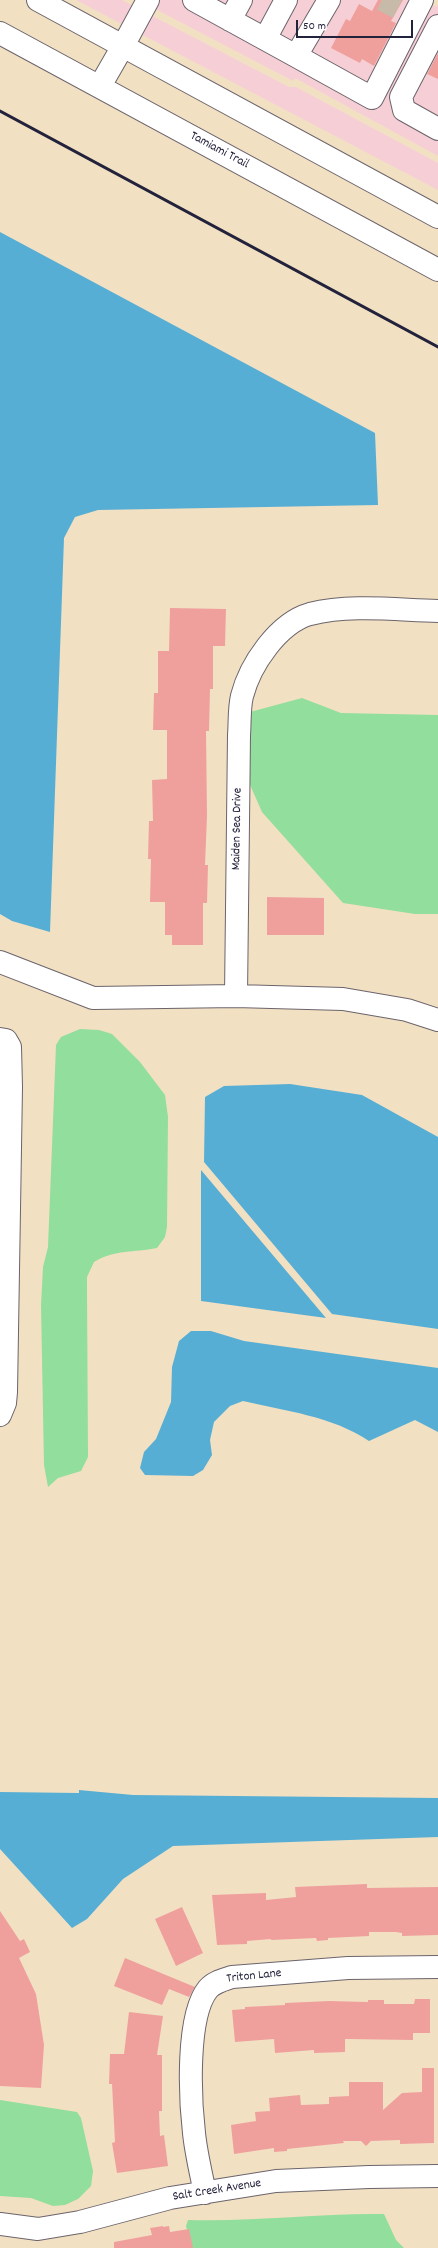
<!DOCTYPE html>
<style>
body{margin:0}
#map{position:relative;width:438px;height:2248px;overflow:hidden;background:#f2e0c3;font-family:Dekko,sans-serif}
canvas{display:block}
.scale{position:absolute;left:296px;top:20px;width:117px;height:18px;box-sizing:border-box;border:2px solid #22223b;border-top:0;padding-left:5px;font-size:12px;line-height:14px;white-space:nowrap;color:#22223b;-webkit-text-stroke:3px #fff;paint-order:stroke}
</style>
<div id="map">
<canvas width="438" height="2248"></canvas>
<div class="scale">50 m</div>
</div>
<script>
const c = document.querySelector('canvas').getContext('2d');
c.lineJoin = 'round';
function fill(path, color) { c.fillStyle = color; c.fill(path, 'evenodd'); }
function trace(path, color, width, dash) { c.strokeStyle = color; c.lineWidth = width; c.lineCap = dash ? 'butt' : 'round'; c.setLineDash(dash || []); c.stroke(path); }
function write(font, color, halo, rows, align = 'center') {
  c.font = font + ' Dekko,sans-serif'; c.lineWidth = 3; c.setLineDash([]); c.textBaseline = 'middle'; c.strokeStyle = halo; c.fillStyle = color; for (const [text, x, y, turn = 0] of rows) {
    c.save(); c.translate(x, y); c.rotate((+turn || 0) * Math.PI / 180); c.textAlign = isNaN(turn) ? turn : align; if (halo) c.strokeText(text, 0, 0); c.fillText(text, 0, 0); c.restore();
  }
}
const built = new Path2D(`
 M76 0H122L289 87H296L438 163V190Z
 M138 0H422L436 7 438 4V156L295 78 293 81Z`);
const green = new Path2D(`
 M302 698 341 713 438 715V914H415L343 903 262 812 247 778 250 712Z
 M80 1029 99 1030 112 1034 140 1062 165 1095 168 1117 167 1227 165 1237 157 1248C133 1253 116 1249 94 1262L87 1277V1292L88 1457 81 1471 58 1478 48 1487 44 1465 41 1305 43 1267 48 1247 56 1045 61 1037Z
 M0 2100 77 2112 81 2118 93 2171 91 2186 78 2199 65 2205 53 2206 31 2198 0 2196Z
 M384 2214 396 2240 404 2248H192L186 2226 188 2220C254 2222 319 2213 384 2214Z`);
const water = new Path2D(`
 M0 232 375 433 378 505 98 510 75 517 64 538 50 932 12 921 0 914Z
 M290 1084 362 1095 438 1137V1329L332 1314 204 1162 205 1097 224 1086Z
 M201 1170 326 1318 201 1301Z
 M191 1331H211L244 1341 438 1368V1432L415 1420 369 1441C332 1416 285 1411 243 1401L230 1406 214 1422 210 1440 212 1455 203 1470 193 1476 145 1475 140 1468 144 1452 156 1439 171 1402 172 1367 179 1341Z
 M79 1790 133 1795 438 1798V1837L173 1846 123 1879 87 1919 72 1928 0 1849V1792L79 1793Z`);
const building = new Path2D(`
 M378 0H403L391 21 396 23 374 66 362 59 360 63 331 48 346 19 350 21 359 4 372 11Z
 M438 53V79L427 74Z
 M170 608 226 609 225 646H213V689H210L209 731H206L207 816 205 865H208L207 903H203V945H172V935H165V902H150L151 859H148L149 821H153L152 780 167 779V730H153L154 693H158V651H169Z
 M267 897 324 898V935H267Z
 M367 1884V1888L438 1887V1935L402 1936V1933L396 1932H369V1936L328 1938V1940L317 1941 316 1938 271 1940V1939L247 1941V1944L217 1945 212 1895 266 1893V1900L296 1897 295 1887Z
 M182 1907 203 1953 176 1966 155 1919Z
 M0 1911 20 1941 24 1939 30 1952 19 1958 36 1994 44 2045 41 2088 0 2086Z
 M125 1958 161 1973 195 1987 189 1997 169 1989 162 2005 114 1986Z
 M415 1999H430V2033H413V2040L345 2039V2052L314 2053V2050L275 2053 274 2039 235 2042 232 2010 245 2009V2007L285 2005V2003L329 2001 368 2002V2000H384V2004H414Z
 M129 2012 163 2016 157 2055H162V2111H159L160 2136 164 2135 168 2166 117 2173 112 2143 115 2142 112 2084H109L110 2054H124Z
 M422 2068H434V2143L400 2144V2140L371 2141 366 2146 361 2141H343L344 2143 287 2149V2151L274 2152V2148L234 2154 231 2125 256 2121 255 2112 270 2111 269 2098 300 2095 301 2105 329 2104V2097L349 2096V2082H383V2110L402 2093 422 2092Z
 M163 2226V2227L169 2226 170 2232 189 2229 193 2248H114V2242L152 2235 150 2228Z`);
const minorTunnel = new Path2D(`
 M382 0 398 8`);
const minor = new Path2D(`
 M194 0 296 56 329 0
 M230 20 241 0
 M438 26 401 97 404 110 438 129
 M265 39 286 0
 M123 46 148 0
 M296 56 372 98 422 0
 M438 611C396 610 351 604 310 614 278 623 250 665 242 696 239 708 240 723 239 735L236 996 343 999 407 1010 438 1020
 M0 962 93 998 236 996
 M0 1039 6 1040 10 1047 11 1087 6 1392 5 1403 0 1415
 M205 2193C201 2173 196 2153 194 2133 190 2099 186 2016 208 1989 214 1982 223 1980 232 1977L348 1968 438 1967
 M0 2224 38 2229 80 2222 170 2198 276 2181 369 2177 438 2176`);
const major = new Path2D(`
 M38 0 438 217
 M0 33 438 270
 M100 86 123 46`);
const rail = new Path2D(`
 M0 111 438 347`);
const streetNames = [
 ["Tamiami Trail",219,151,28],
 ["Maiden Sea Drive",238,829,-89],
 ["Triton Lane",254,1977,-6],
 ["Salt Creek Avenue",217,2191,-9]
];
fill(built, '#f6cfd6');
fill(green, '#92de9c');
fill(water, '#57aed4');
fill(building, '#efa09d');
trace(minorTunnel, '#c8baa8', 22, [22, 11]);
trace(minor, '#6b646b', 24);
trace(major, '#6b646b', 24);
trace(minor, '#fff', 22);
trace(major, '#fff', 22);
trace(rail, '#22223b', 3);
write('13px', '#22223b', '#fff', streetNames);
</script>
